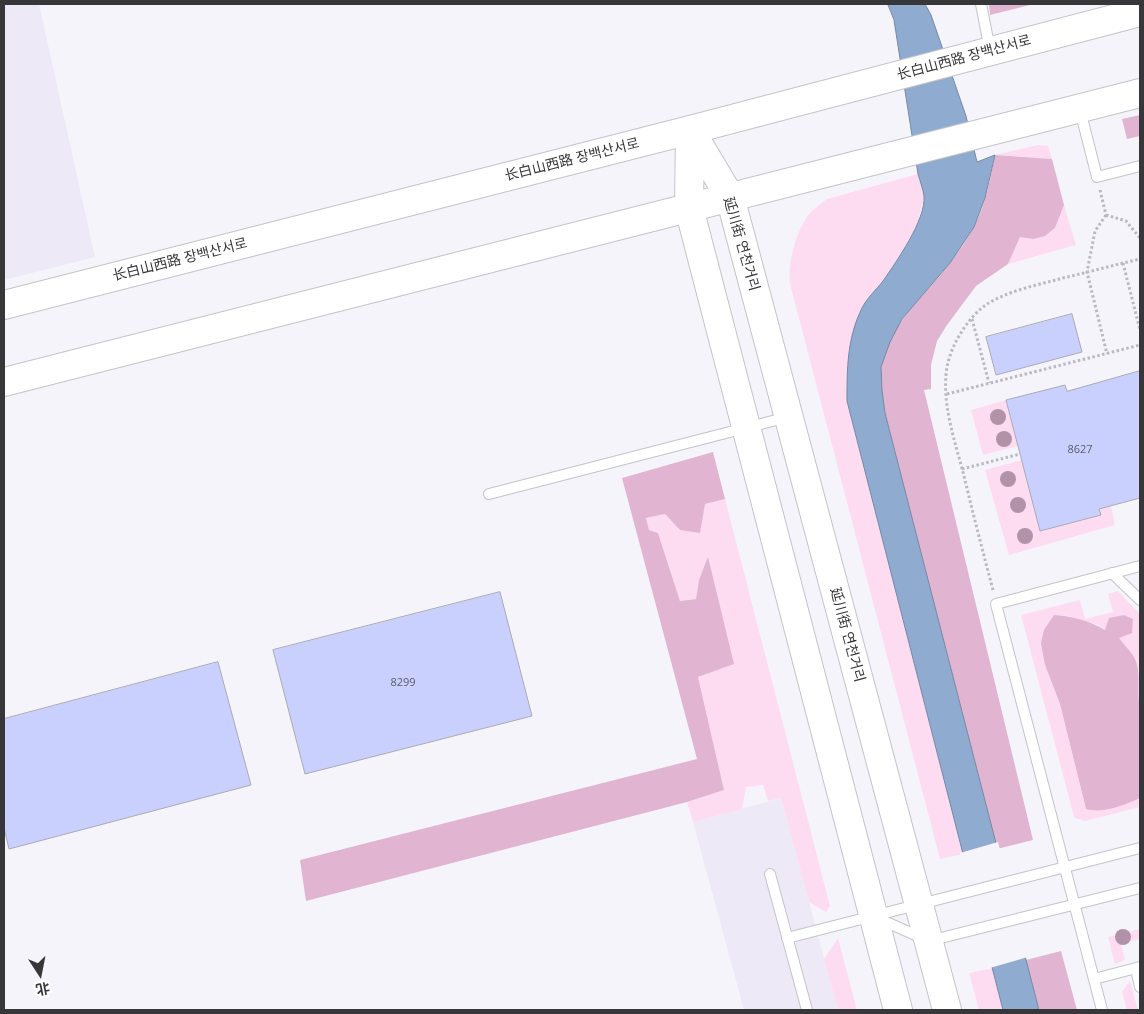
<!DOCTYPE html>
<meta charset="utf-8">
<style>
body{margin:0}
#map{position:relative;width:1144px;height:1014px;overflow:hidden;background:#f6f4fb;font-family:"Open Sans","Noto Sans SC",sans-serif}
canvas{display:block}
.frame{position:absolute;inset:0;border:5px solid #373639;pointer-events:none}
.north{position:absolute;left:15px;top:949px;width:50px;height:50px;-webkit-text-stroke:4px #fff;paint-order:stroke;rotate:169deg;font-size:14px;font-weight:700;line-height:20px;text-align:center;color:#373639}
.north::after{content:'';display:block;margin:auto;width:18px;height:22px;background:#373639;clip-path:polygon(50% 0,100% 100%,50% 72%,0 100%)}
</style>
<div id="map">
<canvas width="1144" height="1014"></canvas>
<div class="frame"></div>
<div class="north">北</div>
</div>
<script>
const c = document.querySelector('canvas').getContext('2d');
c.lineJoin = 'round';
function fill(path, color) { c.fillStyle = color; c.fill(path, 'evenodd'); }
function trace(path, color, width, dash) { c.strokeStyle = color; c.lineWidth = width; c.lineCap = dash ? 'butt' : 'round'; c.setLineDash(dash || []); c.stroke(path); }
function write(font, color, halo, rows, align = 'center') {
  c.font = font + ' "Open Sans","Noto Sans SC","Noto Sans KR",sans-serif'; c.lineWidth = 4; c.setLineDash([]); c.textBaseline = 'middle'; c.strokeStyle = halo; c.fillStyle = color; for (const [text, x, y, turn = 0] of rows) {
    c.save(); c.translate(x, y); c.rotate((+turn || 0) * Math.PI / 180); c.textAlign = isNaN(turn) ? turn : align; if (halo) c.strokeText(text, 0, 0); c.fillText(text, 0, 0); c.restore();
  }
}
const built = new Path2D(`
 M4 4H39L95 257 4 280Z
 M781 798 838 1010H744L693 822Z`);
const green = new Path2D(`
 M1038 145 1048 146 1052 159 995 155Z
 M918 174 924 197 918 221 908 244 883 280 862 307 847 401 963 854 940 859 790 284C788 263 794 239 805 220 810 211 819 205 827 199Z
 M1064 205 1076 245 1008 264 1020 237 1033 239 1055 228Z
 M1006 400 1018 446 983 455 971 410Z
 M1022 460 1041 531 1101 515 1099 509 1111 506 1115 525 1009 555 985 470Z
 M725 499 830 906 826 912 809 902 781 798 768 801 763 785 746 787 742 809 693 822 687 802 724 790 698 677 734 664 699 580 696 599 680 601 658 533 649 530 646 518 665 514 680 530 705 504Z
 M1118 591 1140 614V706L1138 697V674L1106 630 1098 625 1069 616 1055 615 1045 665 1060 704 1086 809C1103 814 1125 805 1140 798V807L1085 821 1075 818 1073 813 1021 615 1080 600 1085 619 1113 612 1108 594Z
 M1140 929V939L1121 944 1125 960 1115 964 1108 937Z
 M838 938 857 1010H838L824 959Z
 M993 968 1003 1010H979L969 973Z
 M1130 981 1138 1010H1127L1122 992Z`);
const forest = new Path2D(`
 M989 4H1034L990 15Z
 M1140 115V136L1127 139 1122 119Z
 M995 155 1052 159 1064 205 1055 228 1045 236 1033 239 1020 237 1008 264 976 286 947 325 937 341 931 365V389L924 390 1033 840 997 849 885 413C883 399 879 382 881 367 889 323 925 296 950 263 958 252 967 240 973 228 986 206 990 179 995 155Z
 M713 452 725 499 705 504 700 533 680 530 665 514 646 518 649 530 658 533 680 601 696 599 699 580 708 557 734 664 698 677 724 790 687 802 306 901 300 860 697 759 622 478Z
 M1054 615C1072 616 1090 621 1105 630L1109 618 1124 615 1133 619 1132 633 1119 638C1123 644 1130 650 1134 657 1142 672 1136 690 1140 706V798C1125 805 1103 814 1086 809L1060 704 1045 665 1041 643 1044 630Z
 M1061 951 1077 1010H1039L1026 960Z`);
const water = new Path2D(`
 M888 4H925L931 15 966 116 977 162 995 155 985 198 974 227 950 263 902 319 890 342 881 367 882 390 885 413 1039 1010H1003L847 401C847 369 847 338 862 308 867 298 876 290 883 281 896 262 926 220 924 196 923 189 920 181 918 174L894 20Z`);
const pier = new Path2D(`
 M998 842 1028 957 990 968 960 853Z`);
const building = new Path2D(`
 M1072 314 1082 352 996 375 986 337Z
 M1140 371V498L1099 509 1101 515 1040 531 1006 400 1065 385 1067 391Z
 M500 592 532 716 305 774 273 650Z
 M218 662 251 785 9 849 4 828V719Z`);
const path = new Path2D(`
 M1100 190 1106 215
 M1106 215 1095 231 1087 272 1107 354
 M1106 215 1126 221 1140 238
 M1123 263 1140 330
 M972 319 989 383
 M947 394 1140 345
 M962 469 1020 454
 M993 590C983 552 973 514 964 476 955 441 941 403 947 367 951 345 968 317 987 304 1010 290 1038 285 1063 278 1089 272 1114 265 1140 259`);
const lane = new Path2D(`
 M981 4 990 50
 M1080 110 1097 177 1140 166
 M489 494 788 417
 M1112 573 1140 600
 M770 874 807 1010
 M877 918 929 941 1140 888
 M787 938 1140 848
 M1136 969 1140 987
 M1094 979 1140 967
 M1102 1010 996 604 1140 566`);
const secondary = new Path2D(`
 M690 130 730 197 947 1010
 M690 130 689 208 898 1010`);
const primary = new Path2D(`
 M4 305 690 130 1140 12
 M4 382 1140 93`);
const trees = [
 [998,417],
 [1004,439],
 [1008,479],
 [1018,505],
 [1025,536],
 [1123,937]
];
const numberNames = [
 ["8627",1080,450],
 ["8299",403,683]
];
const streetNames = [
 ["长白山西路 장백산서로",964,58,-15],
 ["长白山西路 장백산서로",572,160,-14],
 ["延川街 연천거리",741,244,74],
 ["长白山西路 장백산서로",180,260,-14],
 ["延川街 연천거리",847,635,75]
];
fill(built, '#ede9f7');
fill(green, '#fddcf1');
fill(forest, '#e1b5d1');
fill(water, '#90abd0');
trace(water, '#7588a3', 1);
fill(pier, '#f6f4fb');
fill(building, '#c9d0fd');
trace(building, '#a9aab1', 1);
trace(lane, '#c5c3ca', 12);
trace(secondary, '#c5c3ca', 30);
trace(primary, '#c5c3ca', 30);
trace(path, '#bab9bf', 3, [2.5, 2.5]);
trace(lane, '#fff', 10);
trace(secondary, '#fff', 28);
trace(primary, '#fff', 28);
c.fillStyle = '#b192a9';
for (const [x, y] of trees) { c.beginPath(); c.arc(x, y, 8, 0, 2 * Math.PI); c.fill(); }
write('11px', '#5c5c6a', null, numberNames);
write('14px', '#373639', '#fff', streetNames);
</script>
